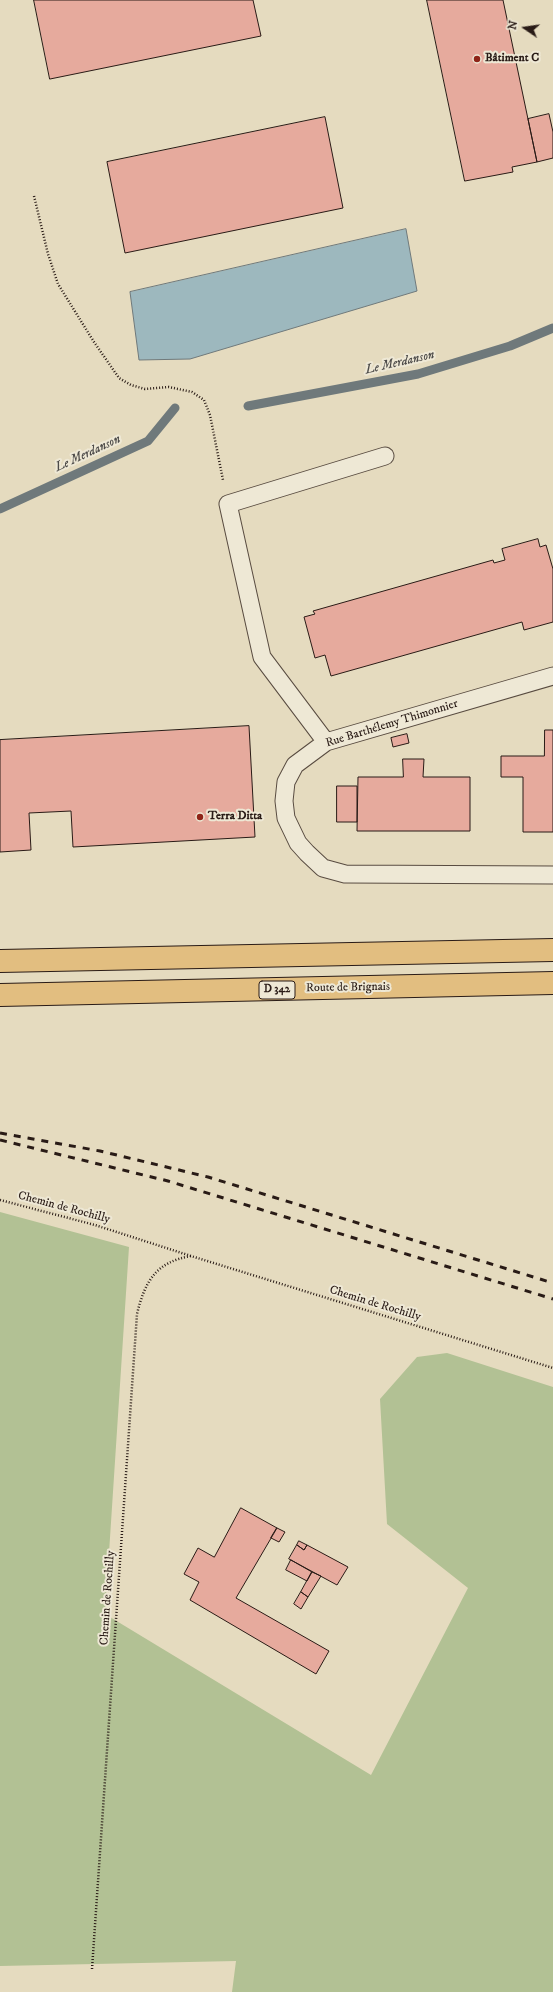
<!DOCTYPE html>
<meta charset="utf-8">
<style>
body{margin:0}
#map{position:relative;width:553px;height:1992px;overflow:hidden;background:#e5dbbf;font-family:"IM FELL DW Pica",serif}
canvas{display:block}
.north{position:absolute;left:505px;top:8px;width:40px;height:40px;-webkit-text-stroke:3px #eee8d5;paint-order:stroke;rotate:283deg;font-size:11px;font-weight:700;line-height:16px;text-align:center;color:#291b16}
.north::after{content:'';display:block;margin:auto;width:14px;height:18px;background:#291b16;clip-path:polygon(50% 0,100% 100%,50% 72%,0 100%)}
</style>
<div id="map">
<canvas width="553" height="1992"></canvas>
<div class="north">N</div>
</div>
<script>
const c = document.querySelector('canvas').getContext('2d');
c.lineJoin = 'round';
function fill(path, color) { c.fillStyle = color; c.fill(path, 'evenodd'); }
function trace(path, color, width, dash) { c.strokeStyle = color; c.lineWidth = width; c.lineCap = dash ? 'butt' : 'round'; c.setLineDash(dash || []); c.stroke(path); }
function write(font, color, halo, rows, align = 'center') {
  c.font = font + ' "IM FELL DW Pica",serif'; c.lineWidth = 4; c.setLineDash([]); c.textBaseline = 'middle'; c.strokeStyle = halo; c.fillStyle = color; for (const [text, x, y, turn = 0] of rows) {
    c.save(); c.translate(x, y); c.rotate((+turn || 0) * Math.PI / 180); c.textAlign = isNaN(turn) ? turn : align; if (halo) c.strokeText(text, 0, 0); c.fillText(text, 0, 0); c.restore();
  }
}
const green = new Path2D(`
 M0 1212 129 1247 105 1614 371 1775 468 1588 387 1524 380 1399 417 1357 447 1353 553 1387V1992H232L236 1961 0 1966Z`);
const water = new Path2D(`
 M406 229 417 291 190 359 139 360 130 292Z`);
const stream = new Path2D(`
 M248 406 418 374 510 346 553 328
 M0 509 148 441 175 408`);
const building = new Path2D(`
 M34 0H253L261 36 50 79Z
 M427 0H503L537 162 512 167 513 172 465 181Z
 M549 114 553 132V158L537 162 528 119Z
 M325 117 343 208 125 253 107 162Z
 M538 539 540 547 546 545 553 569V622L524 630 522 622 331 676 325 655 315 658 304 617 315 614 313 611 493 560 494 563 505 560 502 549Z
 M249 726 255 837 73 847 71 811 29 813 31 850 0 852V740Z
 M545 730H553V832H523V777H501V756H544Z
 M407 734 409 743 393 747 391 738Z
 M403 759H424L423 777H470V831H357L358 777H403Z
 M337 786H357V822H337Z
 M241 1508 277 1528 236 1598 329 1651 316 1674 190 1600 199 1582 184 1574 198 1548 214 1557Z
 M277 1528 285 1532 279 1542 271 1538Z
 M299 1541 307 1545 304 1550 297 1545Z
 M297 1545 304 1550 307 1545 348 1567 337 1585 289 1559Z
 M291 1560 312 1572 307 1581 286 1570Z
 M312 1572 321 1576 308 1597 301 1592Z
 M301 1592 308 1597 301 1609 294 1604Z`);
const path = new Path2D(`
 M34 196 48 254 58 284 94 342 119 378 131 385 145 389 169 387 192 392 204 400 210 415 223 480
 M0 1200 95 1225 191 1256
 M92 1969 137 1314C145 1281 156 1262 191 1256L553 1368`);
const lane = new Path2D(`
 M553 676 326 742 295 765 286 782 284 801 286 818 298 843 307 853 323 868 345 874 553 875
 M326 742 262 657 228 504 385 456`);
const primary = new Path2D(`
 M0 961 553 950
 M0 995 553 983`);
const rail = new Path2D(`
 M0 1133 100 1151 208 1177 553 1283
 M0 1140 168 1181 553 1299`);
const markers = [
 [477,59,4,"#8f2418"],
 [200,817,4,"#8f2418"]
];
const shields = [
 [277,990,36]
];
const shieldNames = [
 ["D 342",277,990]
];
const poiNames = [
 ["Bâtiment C",485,59],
 ["Terra Ditta",208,817]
];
const streetNames = [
 ["Rue Barthélemy Thimonnier",392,724,-17],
 ["Route de Brignais",348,988,-1],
 ["Chemin de Rochilly",64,1208,15],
 ["Chemin de Rochilly",375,1304,17],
 ["Chemin de Rochilly",108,1598,-86]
];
const waterNames = [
 ["Le Merdanson",400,363,-13],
 ["Le Merdanson",88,454,-25]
];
fill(green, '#b2c194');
fill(water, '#9db8be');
trace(water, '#6f797b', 1);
trace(stream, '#6f797b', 9);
fill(building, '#e6aa9d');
trace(building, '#291b16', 1);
trace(lane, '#584b40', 19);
trace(primary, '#291b16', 24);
trace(path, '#291b16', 2.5, [1, 2]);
trace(lane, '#eee8d5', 17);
trace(primary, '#e2be80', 22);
trace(rail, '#291b16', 3, [7, 7]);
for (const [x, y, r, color] of markers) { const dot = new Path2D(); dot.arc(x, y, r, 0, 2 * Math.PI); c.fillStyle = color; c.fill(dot); trace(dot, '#eee8d5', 1.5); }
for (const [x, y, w] of shields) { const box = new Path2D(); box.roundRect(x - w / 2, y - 9, w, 18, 3); c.fillStyle = '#eee8d5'; c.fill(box); trace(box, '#291b16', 1); }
write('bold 11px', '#291b16', null, shieldNames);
write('bold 12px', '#291b16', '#eee8d5', poiNames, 'left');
write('12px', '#291b16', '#eee8d5', streetNames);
write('italic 13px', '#4c4a48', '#eee8d5', waterNames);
</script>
